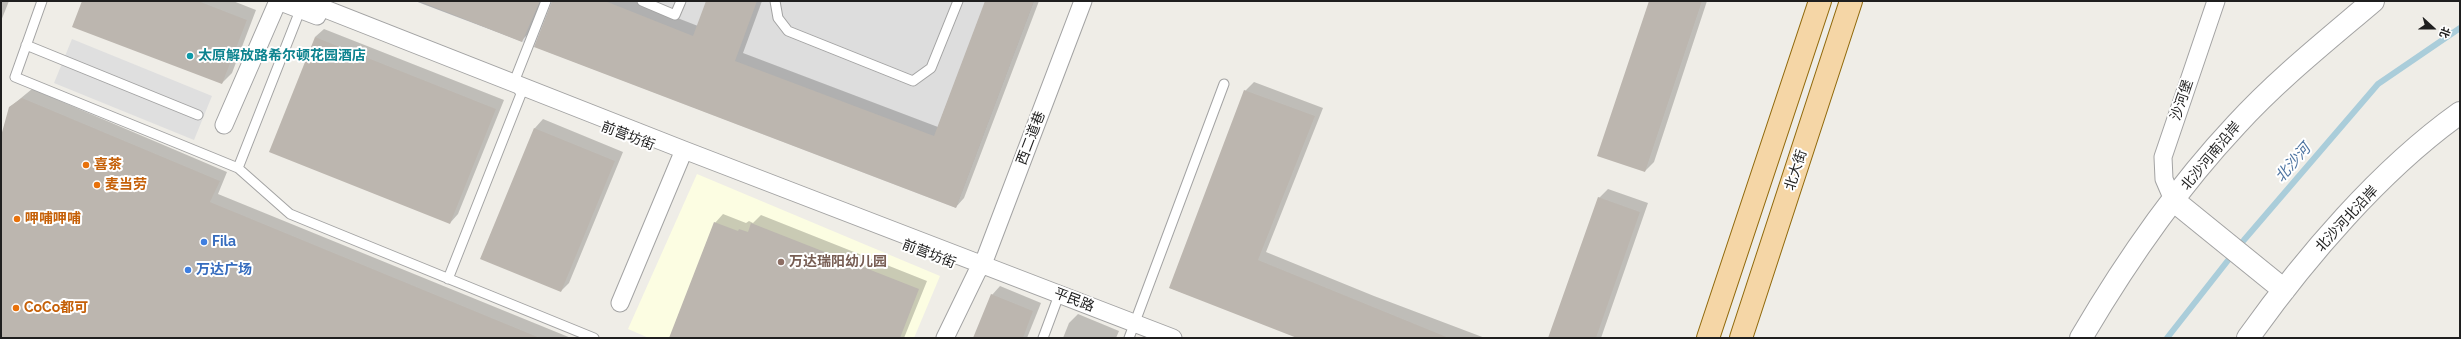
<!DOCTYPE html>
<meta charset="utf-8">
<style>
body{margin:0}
#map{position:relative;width:2461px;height:339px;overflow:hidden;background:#efede7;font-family:Raleway,"Noto Sans SC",sans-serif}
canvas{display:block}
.frame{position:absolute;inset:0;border:2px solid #1f1f1f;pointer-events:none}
.north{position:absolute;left:2413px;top:8px;width:40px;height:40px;-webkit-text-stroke:3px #fff;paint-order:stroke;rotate:111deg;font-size:11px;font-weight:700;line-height:16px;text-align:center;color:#1f1f1f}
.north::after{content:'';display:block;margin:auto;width:14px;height:18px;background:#1f1f1f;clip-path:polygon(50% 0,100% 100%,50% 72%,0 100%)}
</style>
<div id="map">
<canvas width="2461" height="339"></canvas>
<div class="frame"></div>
<div class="north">北</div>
</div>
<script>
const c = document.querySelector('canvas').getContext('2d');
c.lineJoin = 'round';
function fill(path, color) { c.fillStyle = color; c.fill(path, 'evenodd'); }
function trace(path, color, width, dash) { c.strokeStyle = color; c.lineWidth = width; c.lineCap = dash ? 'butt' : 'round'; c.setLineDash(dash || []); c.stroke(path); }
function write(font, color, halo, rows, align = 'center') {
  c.font = font + ' Raleway,"Noto Sans SC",sans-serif'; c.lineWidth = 4; c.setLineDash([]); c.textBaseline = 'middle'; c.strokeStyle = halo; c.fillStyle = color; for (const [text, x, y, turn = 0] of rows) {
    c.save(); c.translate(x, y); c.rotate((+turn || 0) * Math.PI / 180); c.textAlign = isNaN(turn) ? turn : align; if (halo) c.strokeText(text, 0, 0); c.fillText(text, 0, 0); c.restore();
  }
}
const residential = new Path2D(`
 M415 1H1034L956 208Z`);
const education = new Path2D(`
 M697 174 940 276 914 338H649L628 329Z`);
const parking = new Path2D(`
 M72 39 212 96 194 140 54 83Z`);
const shadow = new Path2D(`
 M1 1H9L1 21Z
 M83 1H233L256 10 232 73 222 83Z
 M415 1H544L530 32 521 41Z
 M552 1H634L698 26 707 1H762L743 53 938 127 986 1H1039L964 198 956 207Z
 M1650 1H1707L1654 162 1645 171Z
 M324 29 504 100 458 214 450 223 315 37Z
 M1254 82 1323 108 1266 252 1374 296 1485 338H1302L1170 288 1245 91Z
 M32 89 227 172 218 194 571 338H1V139L10 107Z
 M543 119 623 152 569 283 561 291 481 258 535 128Z
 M1608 189 1648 203 1601 338H1549L1599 198Z
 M723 214 746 223 749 221 753 223 761 215 927 281 904 338H679L715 223Z
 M1000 286 1041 303 1027 338H974L992 295Z
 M1078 314 1119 331 1116 338H1063L1069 323Z`);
const stream = new Path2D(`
 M2167 338 2244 240 2378 84 2460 28`);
const building = new Path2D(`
 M82 1H198L247 20 222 84 72 27Z
 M419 1H540L522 42Z
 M552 1H605L693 36 706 1H757L735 61 934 136 985 1H1034L956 208 534 47Z
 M1649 1H1702L1645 172 1597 156Z
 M315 37 496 109 450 224 269 152Z
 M1244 90 1315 116 1258 260 1449 338H1297L1169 288Z
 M22 98 220 181 210 202 540 338H1V136L9 107Z
 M534 128 615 161 561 292 480 259Z
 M1598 197 1640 212 1596 338H1548Z
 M714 222 738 231 739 229 748 232 751 223 919 289 900 338H669Z
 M991 294 1033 311 1023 338H973Z`);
const service = new Path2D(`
 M42 1 15 77 238 168 290 214 594 338
 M642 1 675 15 681 1
 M775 1 778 18 788 31 913 81 931 68 958 1
 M26 45 198 115
 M238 168 301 8
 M448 279 521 94 514 82 546 1
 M1043 338 1059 295
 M1129 338 1224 84`);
const minor = new Path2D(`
 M278 1 317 16
 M305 1 684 150 1173 338
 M224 125 278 1
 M2173 200 2164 179 2163 157 2216 1
 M620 303 684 150
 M945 338 977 272 983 264 1083 1`);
const tertiary = new Path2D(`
 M2173 200 2284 290
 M2081 338C2125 263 2176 189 2236 125 2277 80 2326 41 2373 1
 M2248 338C2305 258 2380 170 2460 113`);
const primary = new Path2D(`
 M1708 338 1820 1
 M1741 338 1851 1`);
const markers = [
 [190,56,4,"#0f9aa8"],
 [86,165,4,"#e8710a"],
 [97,185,4,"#e8710a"],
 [17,219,4,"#e8710a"],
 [204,242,4,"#3f7fe0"],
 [781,262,4,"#8d6e63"],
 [188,270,4,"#3f7fe0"],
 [16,308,4,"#e8710a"]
];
const cultureNames = [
 ["太原解放路希尔顿花园酒店",198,56]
];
const streetNames = [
 ["沙河堡",2182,100,-71],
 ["前营坊街",628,136,21],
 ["西二道巷",1031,138,-69],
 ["北沙河南沿岸",2211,156,-50],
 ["北大街",1796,170,-72],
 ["北沙河北沿岸",2347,219,-47],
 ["前营坊街",929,254,21],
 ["平民路",1074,300,21]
];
const foodNames = [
 ["喜茶",94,165],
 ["麦当劳",105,185],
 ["呷哺呷哺",25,219],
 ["CoCo都可",24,308]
];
const shopNames = [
 ["Fila",212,242],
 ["万达广场",196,270]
];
const educationNames = [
 ["万达瑞阳幼儿园",789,262]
];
const waterNames = [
 ["北沙河",2293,163,-49]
];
fill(residential, '#ddd');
fill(education, '#fcfde2');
fill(parking, '#dfdfdf');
fill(shadow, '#0003');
trace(stream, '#aacdda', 6);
fill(building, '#bcb6af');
trace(service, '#a3a3a3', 11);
trace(minor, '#a3a3a3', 19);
trace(tertiary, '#a3a3a3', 24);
trace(primary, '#90690b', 24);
trace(service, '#fff', 9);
trace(minor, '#fff', 17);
trace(tertiary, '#fff', 22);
trace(primary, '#f5d6a6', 22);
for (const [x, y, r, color] of markers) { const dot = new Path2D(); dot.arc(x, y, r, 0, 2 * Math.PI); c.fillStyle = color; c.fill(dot); trace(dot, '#fff', 1.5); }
write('bold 14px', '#0d838f', '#fff', cultureNames, 'left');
write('14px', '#1f1f1f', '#fff', streetNames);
write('bold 14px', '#c56008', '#fff', foodNames, 'left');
write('bold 14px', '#366cbe', '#fff', shopNames, 'left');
write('bold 14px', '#785e54', '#fff', educationNames, 'left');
write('italic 15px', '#4f75a1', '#fff', waterNames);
</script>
